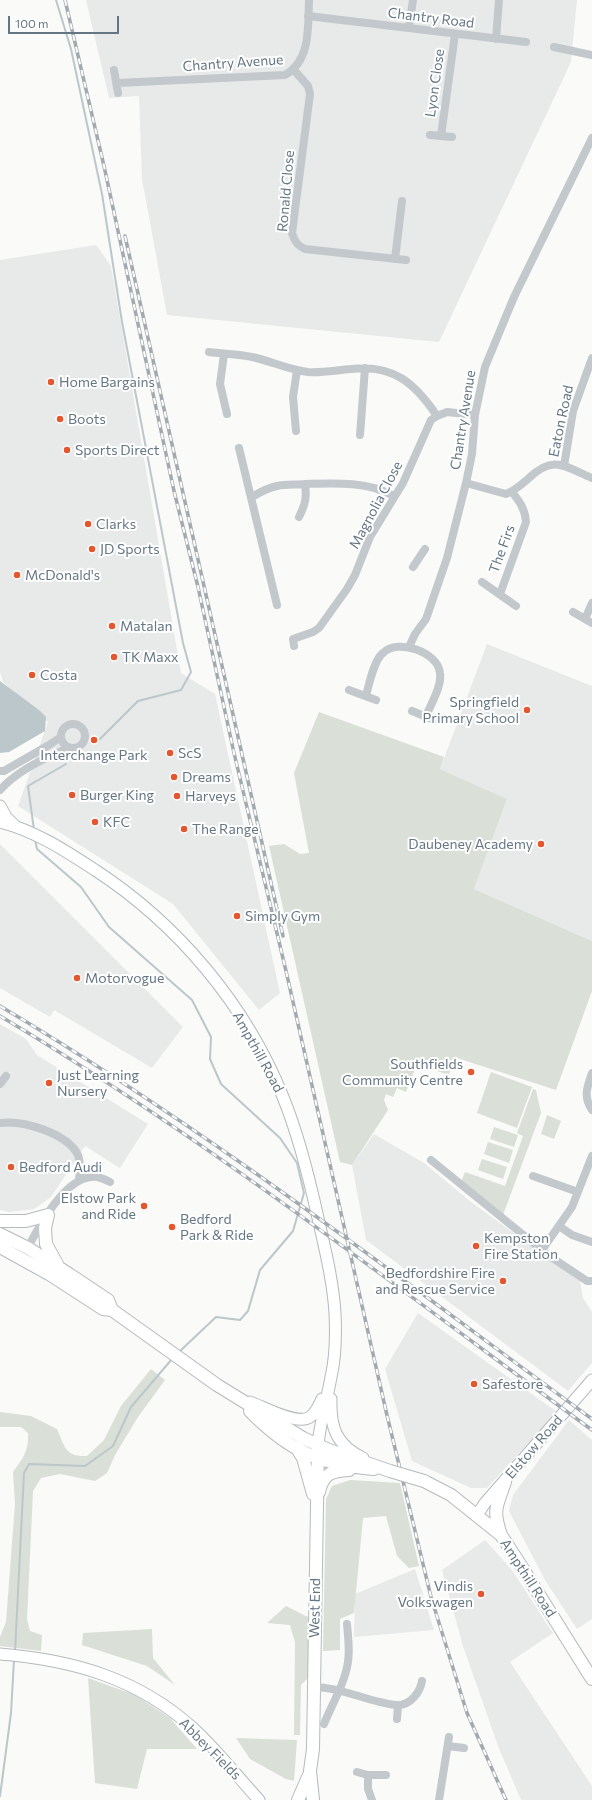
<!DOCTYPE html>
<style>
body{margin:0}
#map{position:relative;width:592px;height:1800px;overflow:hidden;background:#fafaf8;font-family:Commissioner,sans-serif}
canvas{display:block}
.scale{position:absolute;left:8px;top:16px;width:111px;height:18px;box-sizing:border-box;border:2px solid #657683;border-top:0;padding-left:5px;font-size:12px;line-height:14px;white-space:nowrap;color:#657683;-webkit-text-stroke:3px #fff;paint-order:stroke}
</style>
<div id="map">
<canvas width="592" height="1800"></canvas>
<div class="scale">100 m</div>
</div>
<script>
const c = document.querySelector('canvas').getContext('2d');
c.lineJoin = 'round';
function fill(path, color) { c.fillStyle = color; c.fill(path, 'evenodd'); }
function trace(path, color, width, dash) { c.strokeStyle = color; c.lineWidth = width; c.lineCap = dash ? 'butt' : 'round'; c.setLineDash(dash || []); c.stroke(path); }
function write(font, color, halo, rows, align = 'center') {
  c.font = font + ' Commissioner,sans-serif'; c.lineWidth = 4; c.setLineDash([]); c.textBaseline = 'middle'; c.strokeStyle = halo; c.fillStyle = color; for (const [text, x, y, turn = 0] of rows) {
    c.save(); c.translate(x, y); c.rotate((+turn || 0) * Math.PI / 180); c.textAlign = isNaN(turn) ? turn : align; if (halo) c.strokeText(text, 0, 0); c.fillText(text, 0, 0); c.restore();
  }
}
const built = new Path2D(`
 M86 0H577L571 62 439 342 167 315 142 179 139 96 109 98Z
 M96 245 111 266 181 673 215 694 280 993 259 1010 173 904 18 806 48 722 3 682 0 672V260Z
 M487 644 592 686V941L474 889 507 799 440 769Z
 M0 844 183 1027 152 1068 54 1010 50 1017 0 988Z
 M0 1024 26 1039 37 1055 148 1124 120 1168 85 1146 51 1197 34 1209 9 1212 0 1210Z
 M374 1134 424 1163 471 1202 580 1281 583 1298 592 1312V1363L568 1391 366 1240 352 1165Z
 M418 1313 557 1412 487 1488H471L412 1461 385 1369Z
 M569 1420 592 1440V1619L577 1629 545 1580 509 1511 513 1495Z
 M485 1540 512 1570 553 1633 510 1662 592 1786V1800H521L498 1746 463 1646 442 1570Z
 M415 1569 434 1630 354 1637 355 1594Z`);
const green = new Path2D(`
 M319 712 444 757 440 769 507 799 474 889 592 941V991L556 1090 454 1057 449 1075 417 1064 406 1092 397 1088 393 1097 386 1094 384 1100 388 1110 352 1165 340 1162 269 846 284 844 300 854 309 853 294 773Z
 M491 1072 532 1087 517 1128 477 1113Z
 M533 1089 536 1090 541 1113 503 1215 461 1182 465 1172 505 1186 523 1136 517 1133Z
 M547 1115 561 1121 554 1139 541 1134Z
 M494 1127 518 1135 514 1147 490 1139Z
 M488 1142 513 1150 509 1163 484 1154Z
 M482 1159 507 1167 503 1179 478 1170Z
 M151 1369 165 1380 138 1417 115 1455 107 1473 95 1481 60 1474 41 1478 33 1491 27 1619 30 1631 42 1635 41 1651 0 1646V1637L6 1622 15 1504 13 1472C23 1458 29 1451 28 1433L21 1427H0V1412L31 1416 57 1429C65 1447 65 1457 87 1456L104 1440 121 1406Z
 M350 1480 400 1483 419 1566 409 1568 397 1556 386 1516 363 1518 354 1613 340 1619V1650L323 1651 326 1499 332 1486Z
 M286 1606 308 1617 309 1677 301 1685 300 1735H294L295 1642 290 1625 267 1623Z
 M152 1629 153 1658 175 1685 147 1666 82 1645 83 1633Z
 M88 1678 135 1695 170 1718 197 1749H147L137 1789 95 1783Z
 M236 1738 297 1740 294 1781 286 1779 250 1759Z`);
const water = new Path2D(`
 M0 681 39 710 46 717 45 731 9 752 0 753Z`);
const stream = new Path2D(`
 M56 0 71 49 102 194 122 322 183 643 191 672 181 690 138 701 100 739
 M34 830 28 786 66 764
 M35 840 37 849 81 887 109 927 192 1000 211 1037 210 1059 221 1084 280 1138 297 1163 304 1193 293 1231 260 1270 248 1311 240 1320 216 1317 179 1352
 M15 1652 24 1473 29 1464 85 1466 113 1446 131 1407 172 1359
 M0 1796 11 1713 14 1660`);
const street = new Path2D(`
 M308 16 526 42
 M409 28 413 0
 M496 39 499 0
 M554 47 592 55
 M114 70 118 93
 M294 70 308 86 310 94 292 233C295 242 297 245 305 249L406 260
 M117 83 285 75C311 61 308 26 309 0
 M430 135 452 137
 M441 136 455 34
 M395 259 402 201
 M209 352C223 354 238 354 252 357 271 361 289 370 308 372 322 373 337 370 351 369 393 364 415 383 437 416
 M224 354 220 384 227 414
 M296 431 293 397 297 370
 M360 435 365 368
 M239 448 277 605
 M564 466 573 411 592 358
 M466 483 506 494C516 490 522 484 529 478 554 454 565 467 592 478
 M252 497C260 492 268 488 277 486 286 484 296 485 305 484 334 483 368 481 394 496
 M299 517C305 505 307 498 305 484
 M413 567 425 549
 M482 582 516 606
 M500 594 526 522C525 509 520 502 512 492
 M573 612 592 623
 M585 619 592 603
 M294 646 293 639 313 632 319 628 347 589 355 575 370 537 403 483 431 420 437 416 447 412 475 415
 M409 647 415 634 426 619 447 558 466 483 472 454 475 415 485 367 514 297 592 138
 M349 690 376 700
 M366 696C369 684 374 660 383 653 398 638 438 652 440 673 442 686 431 704 426 716
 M412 711 434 720
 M61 736a12 12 0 1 1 24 0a12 12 0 1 1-24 0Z
 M0 771H4L49 745 61 737
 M0 790C16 772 46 757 69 748
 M592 1073C587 1087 583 1097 592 1110
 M0 1084 6 1076
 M0 1123C23 1120 67 1133 78 1155 81 1163 80 1172 79 1180
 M431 1160 548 1255 587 1281H592
 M533 1176 578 1192
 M559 1226 572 1235 592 1242
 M542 1250 572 1207 592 1156
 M22 1258C35 1235 62 1178 92 1177 98 1176 104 1179 110 1182
 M313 1687C336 1687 358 1697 380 1702 385 1703 392 1705 398 1705 411 1705 420 1692 422 1681
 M397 1719 398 1705
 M324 1724C332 1704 345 1683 348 1662 350 1649 348 1636 347 1624
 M448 1746 464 1748
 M357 1772 368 1775H386
 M368 1775V1789L372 1800
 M439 1800 449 1737`);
const secondary = new Path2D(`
 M0 806 6 817 14 825
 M0 822C34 830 66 851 95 870 178 924 246 1005 283 1097 299 1136 309 1177 318 1218 325 1249 333 1281 335 1313 336 1334 336 1356 331 1377 327 1400 320 1422 318 1445
 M331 1399C330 1427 336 1445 363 1458
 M250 1402C264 1407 297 1426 310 1417 316 1413 319 1405 322 1399
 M477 1515 485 1503 592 1380
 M0 1654C73 1660 137 1678 193 1728 217 1750 237 1776 259 1800`);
const primary = new Path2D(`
 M48 1215 45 1228 46 1244 57 1264
 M0 1221H26L48 1215
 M0 1234 28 1248 69 1274 108 1300 112 1310 217 1385 303 1438 329 1450 390 1471
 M0 1247 49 1274 103 1309 112 1310
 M250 1411C288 1450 320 1465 374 1469
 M298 1450 303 1458 313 1494
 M424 1481 451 1495 501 1535 518 1561 592 1679
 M319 1492C323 1473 332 1471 349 1470
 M501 1535C492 1509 497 1506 505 1482
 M298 1800 309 1775
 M313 1800 310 1771 313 1749 318 1445`);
const rail = new Path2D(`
 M65 0 104 166 174 491 198 587 234 753 286 971 386 1411 431 1597 467 1713 506 1800
 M125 236 283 936
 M0 1006C207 1129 398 1277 592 1419
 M0 1016C207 1139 398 1288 592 1430`);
const primaryBridge = new Path2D(`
 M390 1471 424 1481`);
const markers = [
 [51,382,4,"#e4572e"],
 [60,419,4,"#e4572e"],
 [67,450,4,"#e4572e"],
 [88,524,4,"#e4572e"],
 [92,549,4,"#e4572e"],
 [17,575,4,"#e4572e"],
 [112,626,4,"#e4572e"],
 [114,657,4,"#e4572e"],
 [32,675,4,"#e4572e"],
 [527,710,4,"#e4572e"],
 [94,740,4,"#e4572e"],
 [170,753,4,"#e4572e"],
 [174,777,4,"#e4572e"],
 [72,795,4,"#e4572e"],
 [177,796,4,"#e4572e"],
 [95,822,4,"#e4572e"],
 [184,829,4,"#e4572e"],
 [541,844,4,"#e4572e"],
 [237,916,4,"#e4572e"],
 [77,978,4,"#e4572e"],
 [471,1072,4,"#e4572e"],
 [49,1083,4,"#e4572e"],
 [11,1167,4,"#e4572e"],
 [144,1206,4,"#e4572e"],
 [172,1227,4,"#e4572e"],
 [476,1246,4,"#e4572e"],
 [503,1281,4,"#e4572e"],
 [474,1384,4,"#e4572e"],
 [481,1594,4,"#e4572e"]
];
const streetNames = [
 ["Chantry Road",431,18,7],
 ["Chantry Avenue",233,63,-4],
 ["Lyon Close",435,83,-82],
 ["Ronald Close",286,191,-85],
 ["Chantry Avenue",463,420,-81],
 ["Eaton Road",561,421,-78],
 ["Magnolia Close",376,505,-62],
 ["The Firs",502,549,-70],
 ["Ampthill Road",258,1052,61],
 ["Elstow Road",534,1447,-49],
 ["Ampthill Road",528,1578,57],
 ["West End",315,1608,-89],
 ["Abbey Fields",210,1749,45]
];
const poiNames = [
 ["Home Bargains",59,382],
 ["Boots",68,419],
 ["Sports Direct",75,450],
 ["Clarks",96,524],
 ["JD Sports",100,549],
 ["McDonald's",25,575],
 ["Matalan",120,626],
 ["TK Maxx",122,657],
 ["Costa",40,675],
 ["Springfield",519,702,"right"],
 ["Primary School",519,718,"right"],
 ["ScS",178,753],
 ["Interchange Park",94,755,"center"],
 ["Dreams",182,777],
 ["Burger King",80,795],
 ["Harveys",185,796],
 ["KFC",103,822],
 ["The Range",192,829],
 ["Daubeney Academy",533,844,"right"],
 ["Simply Gym",245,916],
 ["Motorvogue",85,978],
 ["Southfields",463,1064,"right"],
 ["Community Centre",463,1080,"right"],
 ["Just Learning",57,1075],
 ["Nursery",57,1091],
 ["Bedford Audi",19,1167],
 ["Elstow Park",136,1198,"right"],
 ["and Ride",136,1214,"right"],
 ["Bedford",180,1219],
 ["Park & Ride",180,1235],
 ["Kempston",484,1238],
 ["Fire Station",484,1254],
 ["Bedfordshire Fire",495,1273,"right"],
 ["and Rescue Service",495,1289,"right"],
 ["Safestore",482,1384],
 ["Vindis",473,1586,"right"],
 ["Volkswagen",473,1602,"right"]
];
fill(built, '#e8e9e9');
fill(green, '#dadfd7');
fill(water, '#bbc7cb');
trace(stream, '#bbc7cb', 2);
trace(secondary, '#b3babf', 13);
trace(primary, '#b5babe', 14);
trace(street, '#c3c8cc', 8);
trace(secondary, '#fff', 11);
trace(primary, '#fff', 12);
trace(rail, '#a2aab0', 3.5);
trace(rail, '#fff', 2, [6]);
trace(primaryBridge, '#b5babe', 14, []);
trace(primaryBridge, '#fff', 12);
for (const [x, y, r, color] of markers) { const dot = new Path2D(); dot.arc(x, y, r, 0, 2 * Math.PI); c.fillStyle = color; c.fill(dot); trace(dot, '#fff', 1.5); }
write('14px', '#657683', '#fff', streetNames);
write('14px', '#657683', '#fff', poiNames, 'left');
</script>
